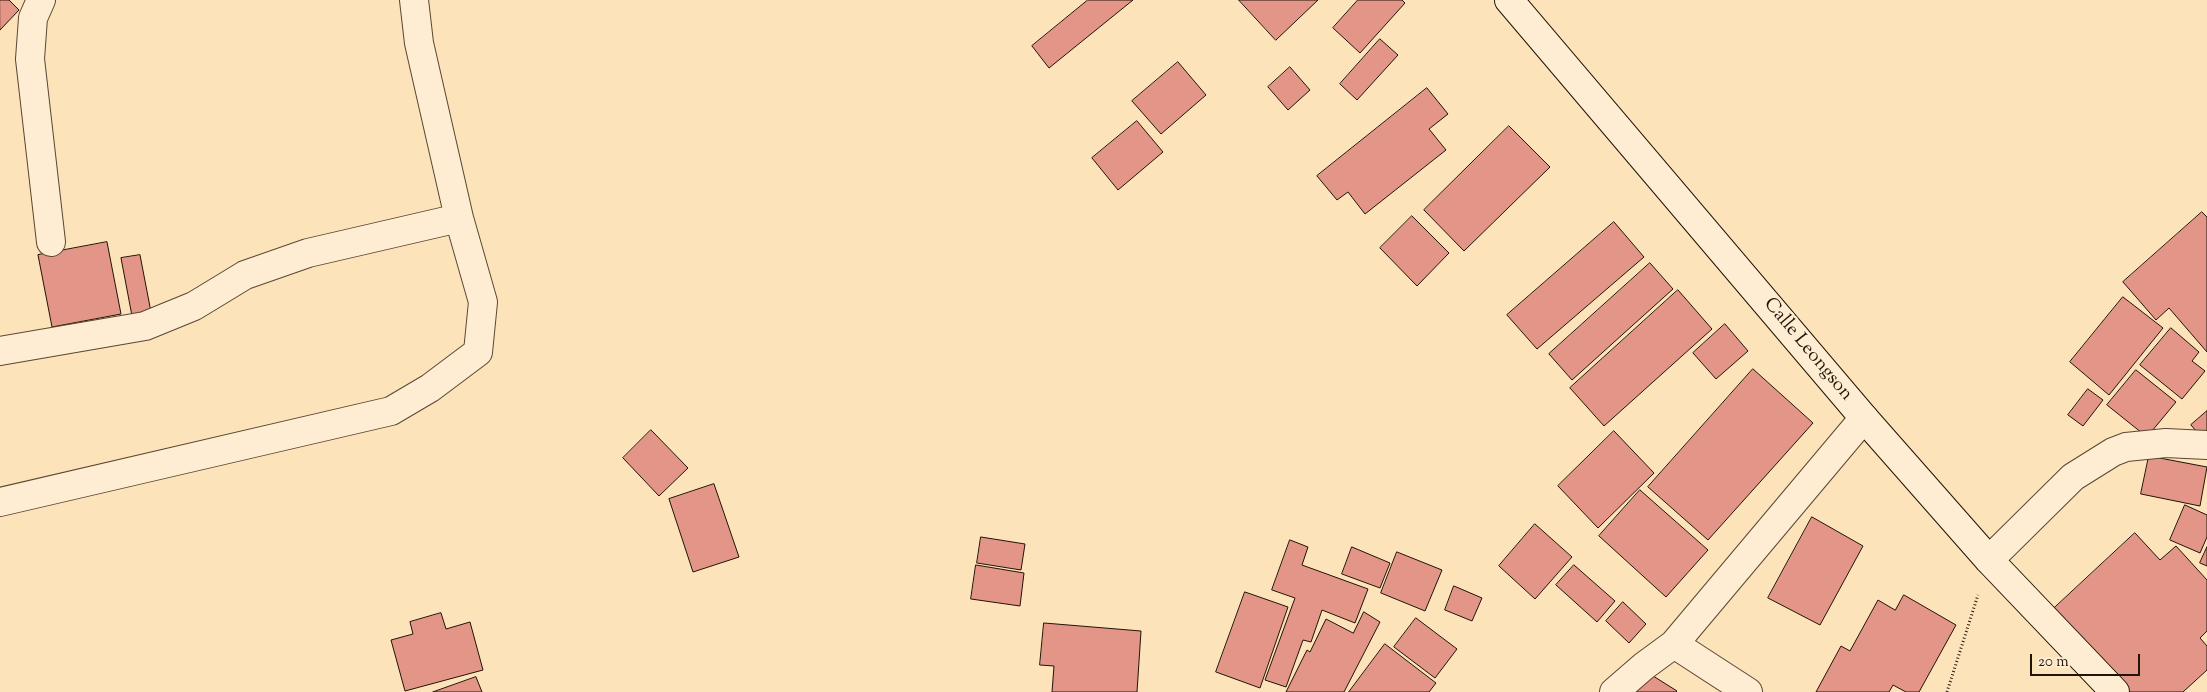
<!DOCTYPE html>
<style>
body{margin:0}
#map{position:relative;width:2207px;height:692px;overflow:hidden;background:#fde3b9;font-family:"Sorts Mill Goudy",serif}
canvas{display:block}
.scale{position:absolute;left:2030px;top:654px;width:110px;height:22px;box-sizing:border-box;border:2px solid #221307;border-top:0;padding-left:6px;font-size:15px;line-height:18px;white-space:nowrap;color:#221307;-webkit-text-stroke:4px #feedd2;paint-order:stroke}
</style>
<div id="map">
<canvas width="2207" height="692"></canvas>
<div class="scale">20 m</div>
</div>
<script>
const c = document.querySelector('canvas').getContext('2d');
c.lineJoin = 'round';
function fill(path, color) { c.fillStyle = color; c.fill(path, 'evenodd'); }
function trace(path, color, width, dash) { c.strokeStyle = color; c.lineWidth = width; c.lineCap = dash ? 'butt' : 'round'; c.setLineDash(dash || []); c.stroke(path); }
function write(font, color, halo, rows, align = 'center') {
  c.font = font + ' "Sorts Mill Goudy",serif'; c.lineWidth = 4.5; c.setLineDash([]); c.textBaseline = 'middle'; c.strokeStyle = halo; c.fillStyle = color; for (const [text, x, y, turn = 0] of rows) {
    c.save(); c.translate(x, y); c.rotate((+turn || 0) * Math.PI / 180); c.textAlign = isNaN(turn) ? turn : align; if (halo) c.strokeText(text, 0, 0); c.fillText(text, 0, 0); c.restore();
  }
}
const building = new Path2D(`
 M0 0H9L19 10 0 30Z
 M1088 0H1133L1049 68 1032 46Z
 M1239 0H1318L1276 40Z
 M1358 0H1402L1405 3 1360 53 1333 28Z
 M1380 39 1398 55 1357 100 1340 84Z
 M1178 62 1206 95 1161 134 1132 101Z
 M1290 67 1310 90 1288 110 1268 87Z
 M1427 88 1448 114 1429 129 1446 150 1365 214 1348 192 1337 200 1317 176Z
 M1137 121 1163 152 1118 190 1092 158Z
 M1509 126 1550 167 1464 251 1424 210Z
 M2202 212 2207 217V352L2169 308 2156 320 2123 282Z
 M1412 216 1449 253 1417 286 1380 248Z
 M1614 222 1644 257 1537 349 1507 315Z
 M107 242 121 314 52 327 38 255Z
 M140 255 151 312 132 316 121 258Z
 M1650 263 1673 289 1572 380 1549 354Z
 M1678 290 1712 329 1604 426 1570 388Z
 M2123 297 2163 328 2109 395 2070 362Z
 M1725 324 1748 351 1716 379 1693 353Z
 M2171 328 2199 352 2192 361 2205 371 2182 399 2140 365Z
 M1753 369 1813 423 1708 540 1648 487Z
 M2136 370 2176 402 2147 437 2107 405Z
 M2088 389 2103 400 2083 426 2068 415Z
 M2207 411V444L2191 425Z
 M651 430 688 468 659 496 623 458Z
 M1614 431 1654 473 1598 528 1558 486Z
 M2149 456 2207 467 2200 506 2141 494Z
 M714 484 739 557 693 572 669 499Z
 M1640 490 1708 550 1666 597 1599 536Z
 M2185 505 2207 515V537L2200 553 2170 540Z
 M1812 517 1863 546 1820 625 1768 598Z
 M1535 524 1572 557 1535 599 1499 566Z
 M2135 533 2160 560 2176 546 2207 580V631L2200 638 2207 646V670L2183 692H2121L2049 613Z
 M981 537 1025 544 1021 570 977 563Z
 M1290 540 1308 547 1302 565 1368 589 1355 623 1322 610 1311 642 1303 640 1286 687 1265 680 1295 598 1272 590Z
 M1352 547 1390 563 1380 588 1342 574Z
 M2207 547V566L2200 563Z
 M1397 552 1442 570 1425 611 1381 593Z
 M976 565 1024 573 1020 606 971 599Z
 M1574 565 1615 601 1597 622 1556 585Z
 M1454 586 1482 598 1472 621 1445 610Z
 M1245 592 1288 607 1260 688 1216 672Z
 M1904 595 1956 625 1919 692H1906L1893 685 1889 692H1816L1841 646 1850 651 1878 600 1895 610Z
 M1623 602 1646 624 1629 643 1606 621Z
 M1364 612 1380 622 1344 692H1286L1307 650 1310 652 1326 619 1353 633Z
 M441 613 446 629 470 622 483 670 405 691 391 640 413 634 410 622Z
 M1416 618 1457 649 1435 678 1394 647Z
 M1044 623 1141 631 1137 692H1052L1054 666 1040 665Z
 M1385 644 1436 683 1429 692H1349Z
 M1642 669 1677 691 1676 692H1628Z
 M476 677 482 692H433Z`);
const path = new Path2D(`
 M1947 692 1978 595`);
const street = new Path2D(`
 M41 0 33 18 30 59 51 242
 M0 351 145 326 194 306 245 275 308 253 459 218
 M0 502 391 411 430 388 478 352 483 302 459 218 419 43 414 0
 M1989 560 2073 477 2113 452 2126 447 2166 443 2207 445
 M1674 644 1748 692
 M1614 692 1644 666 1674 644 1864 418`);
const secondary = new Path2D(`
 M1509 0 1864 418 1989 560 2115 692`);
const streetNames = [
 ["Calle Leongson",1807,350,50]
];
fill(building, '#e39587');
trace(building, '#221307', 1);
trace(street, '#594734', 30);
trace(secondary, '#221307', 30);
trace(path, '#221307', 3, [1, 2.5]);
trace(street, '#feedd2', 28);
trace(secondary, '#feedd2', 28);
write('19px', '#221307', '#feedd2', streetNames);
</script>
